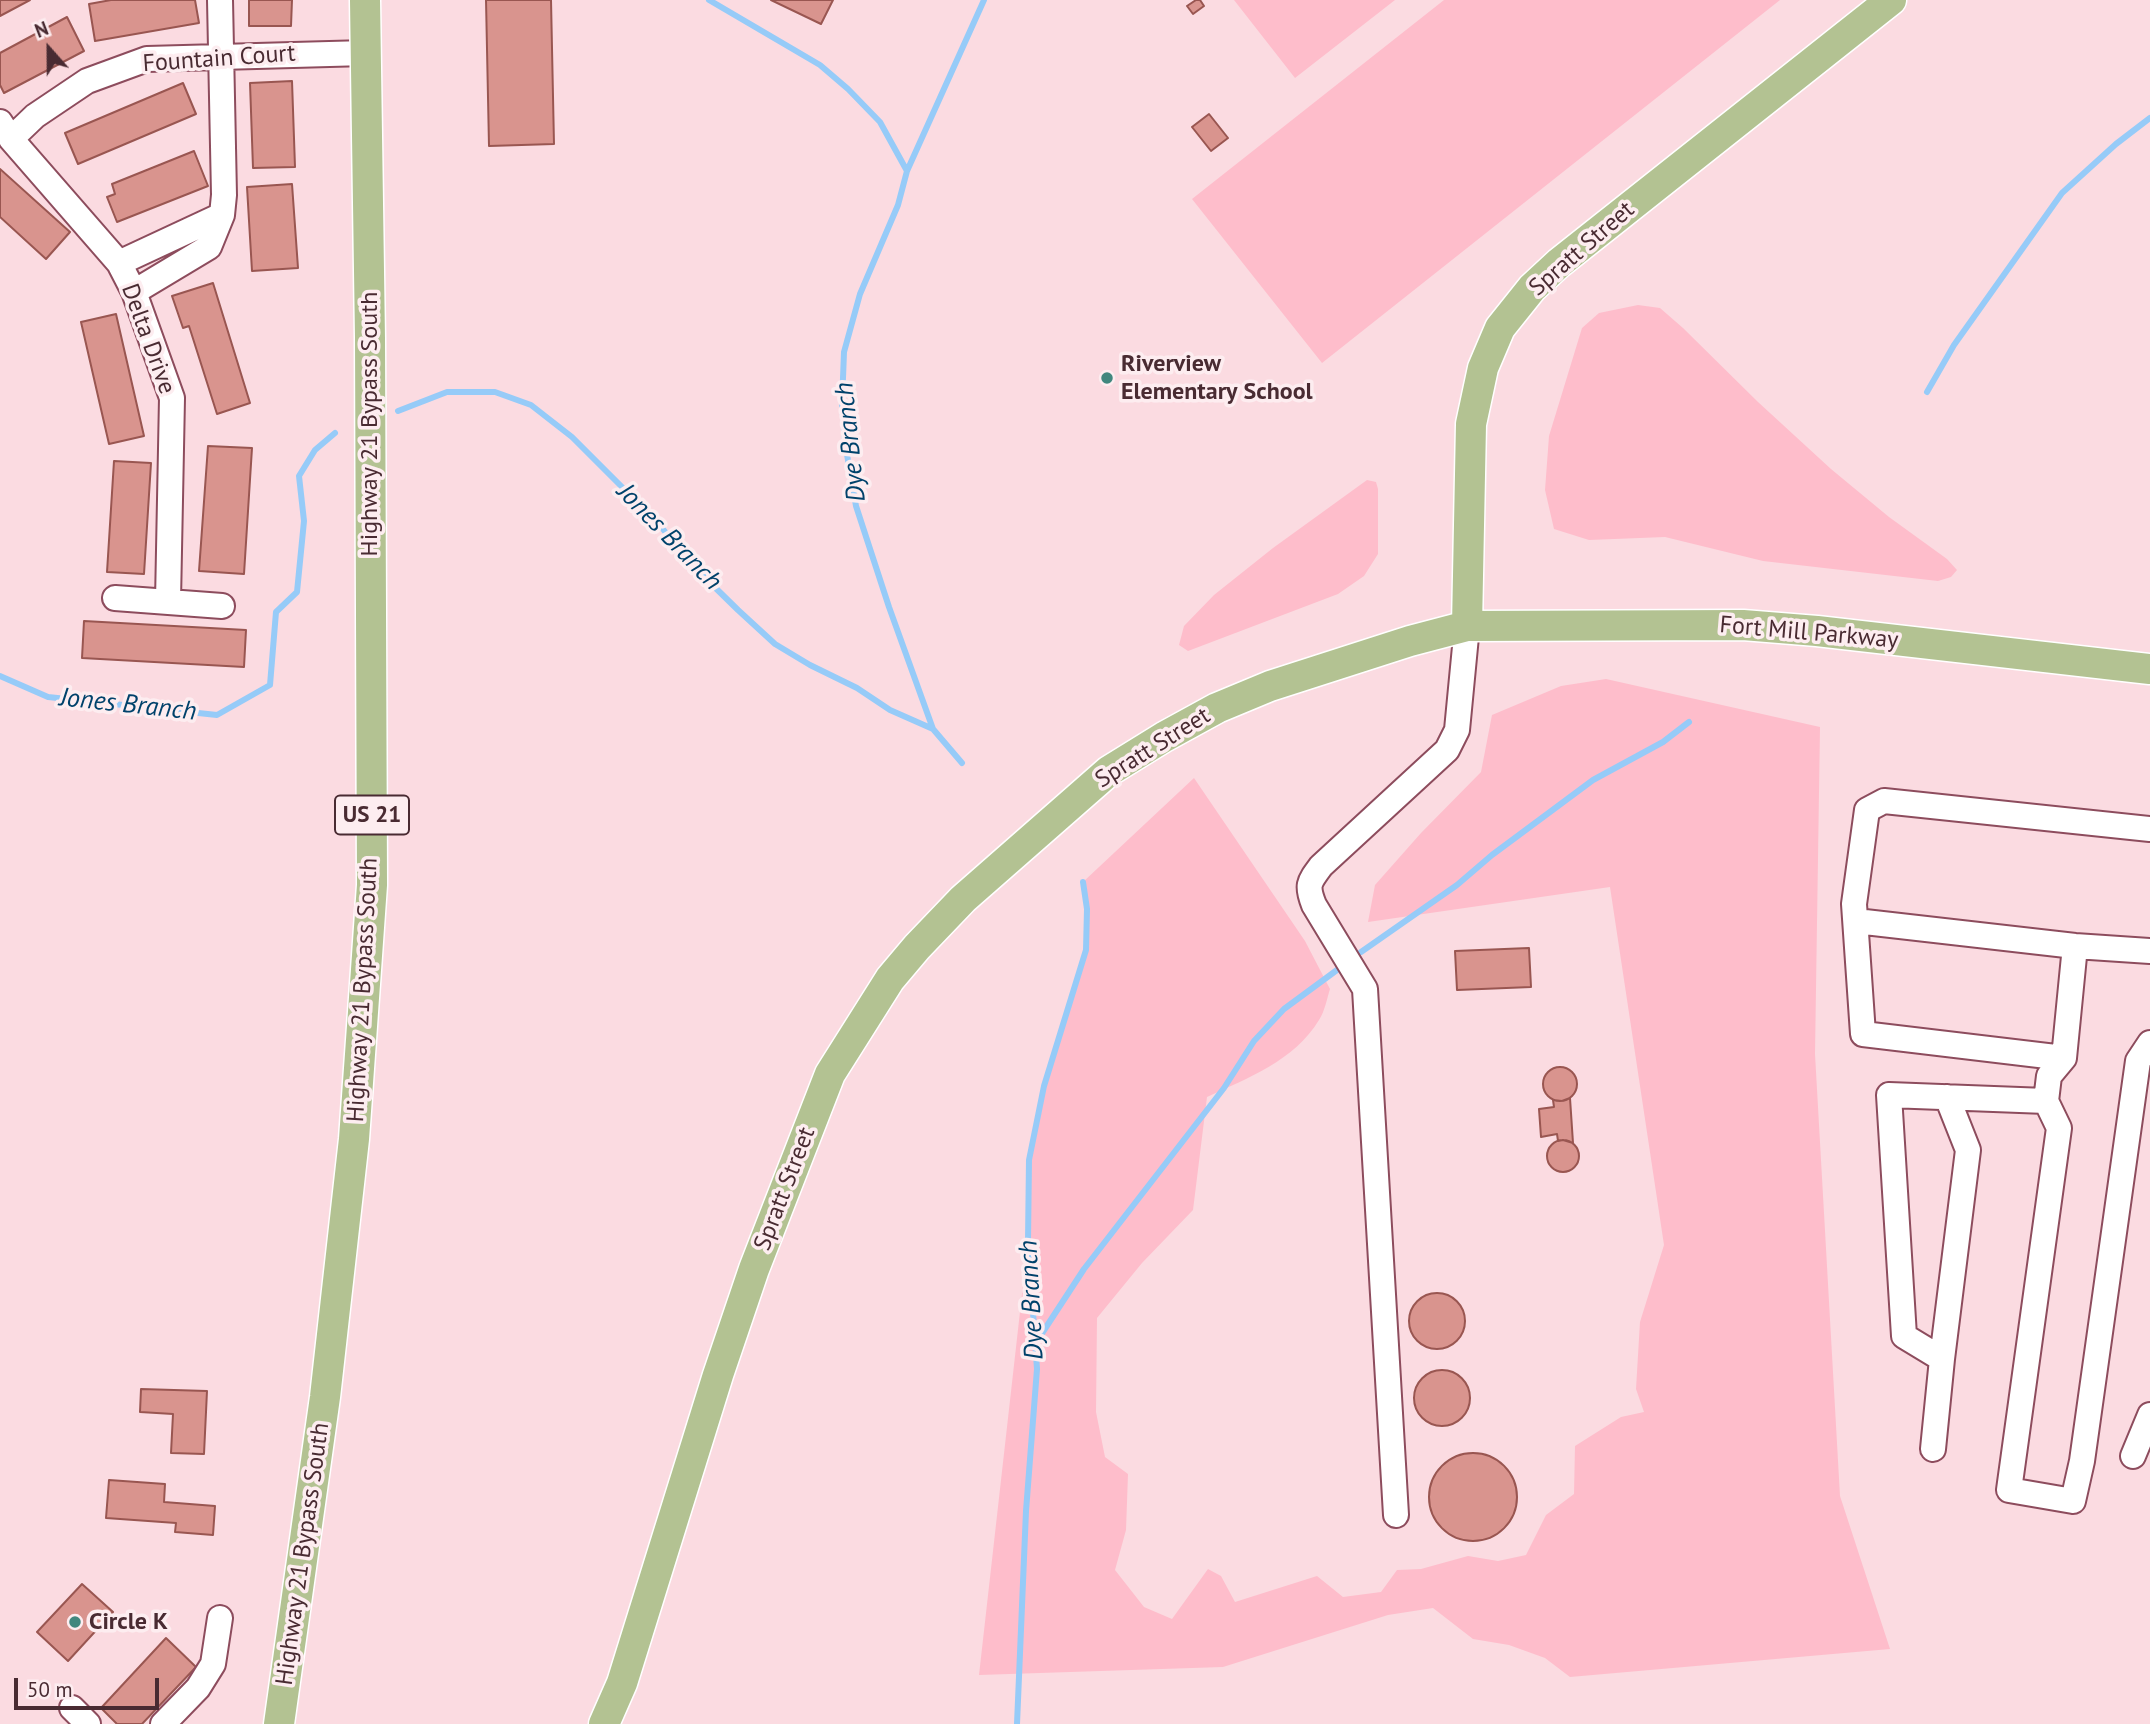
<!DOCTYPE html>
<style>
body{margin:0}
#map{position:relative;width:2150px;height:1724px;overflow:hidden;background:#fbdbe1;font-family:"PT Sans",sans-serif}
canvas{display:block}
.north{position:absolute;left:14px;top:14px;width:70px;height:70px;-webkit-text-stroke:5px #fdedf0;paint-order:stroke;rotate:339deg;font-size:19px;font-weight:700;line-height:28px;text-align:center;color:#492b32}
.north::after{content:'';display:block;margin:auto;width:24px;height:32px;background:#492b32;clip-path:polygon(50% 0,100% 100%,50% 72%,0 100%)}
.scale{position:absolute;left:14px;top:1678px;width:145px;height:32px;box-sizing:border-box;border:4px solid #492b32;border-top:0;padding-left:9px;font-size:21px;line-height:24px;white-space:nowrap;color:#492b32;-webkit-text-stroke:5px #fdedf0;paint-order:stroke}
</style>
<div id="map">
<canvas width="2150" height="1724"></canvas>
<div class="north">N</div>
<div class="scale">50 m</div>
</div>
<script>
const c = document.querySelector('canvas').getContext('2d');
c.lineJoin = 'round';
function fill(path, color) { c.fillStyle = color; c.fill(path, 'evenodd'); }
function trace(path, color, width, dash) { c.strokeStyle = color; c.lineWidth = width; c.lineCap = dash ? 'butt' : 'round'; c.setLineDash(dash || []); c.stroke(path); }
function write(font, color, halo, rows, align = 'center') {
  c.font = font + ' "PT Sans",sans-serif'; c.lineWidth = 7; c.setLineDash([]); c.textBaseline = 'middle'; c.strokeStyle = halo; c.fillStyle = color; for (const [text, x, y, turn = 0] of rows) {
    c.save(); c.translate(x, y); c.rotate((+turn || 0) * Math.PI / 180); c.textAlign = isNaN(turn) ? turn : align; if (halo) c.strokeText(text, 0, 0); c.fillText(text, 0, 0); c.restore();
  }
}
const green = new Path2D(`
 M1234 0H1395L1295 78Z
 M1444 0H1780L1322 363 1192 199Z
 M1638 305 1660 308 1683 328 1758 402 1831 469 1889 517 1947 559 1957 570 1951 577 1938 581 1763 561 1665 537 1589 540 1554 529 1545 490 1549 436 1582 328 1599 313Z
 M1367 480 1376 482 1378 489V554L1364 576 1338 594 1188 651 1179 645 1184 626 1214 595 1273 548Z
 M1606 679 1820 727 1815 1054 1840 1496 1890 1649 1570 1677 1545 1658 1509 1645 1473 1639 1433 1608 1388 1615 1223 1667 979 1675 1028 1241 1029 1160 1044 1086 1086 950 1087 909 1083 882 1194 778 1305 941 1330 989C1327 998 1325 1011 1319 1020 1294 1061 1248 1078 1207 1097L1193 1210 1142 1263 1097 1318 1096 1412 1105 1457 1128 1474 1126 1530 1115 1570 1144 1607 1172 1619 1208 1569 1221 1576 1235 1602 1317 1576 1343 1597 1381 1592 1397 1570 1421 1569 1468 1556 1498 1561 1526 1555 1546 1515 1574 1494 1575 1446 1621 1417 1644 1412 1636 1389 1640 1322 1664 1245 1610 887 1368 922 1375 885 1421 833 1481 772 1492 715 1561 686Z`);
const stream = new Path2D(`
 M709 0 820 65 848 89 880 122 907 171
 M1927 392 1954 345 2062 193 2116 144 2150 118
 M398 411 447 392H495L531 405 572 437 659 524 688 561 738 610 775 644 810 665 857 688 890 710 933 729
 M0 676 48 697 217 715 270 685 276 612 297 592 304 521 299 476 315 450 335 433
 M962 763 933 729 889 607 856 506 845 443 842 404 844 352 860 294 898 205 907 171 984 0
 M1361 952 1457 885 1492 855 1593 780 1663 742 1689 722
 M1037 1341 1084 1269 1224 1088 1254 1041 1284 1009 1337 970
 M1017 1724 1026 1511 1037 1369 1028 1241 1029 1160 1044 1086 1086 950 1087 909 1083 882`);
const building = new Path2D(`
 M0 0H30L0 16Z
 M111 0H195L199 23 95 41 89 4Z
 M249 0H292L291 26H249Z
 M486 0H551L554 144 489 146Z
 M771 0H833L821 24Z
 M1196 0H1200L1204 6 1193 14 1187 6Z
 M67 17 84 51 4 93 0 85V53Z
 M292 81 295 167 253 168 250 83Z
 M183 83 196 114 78 164 65 133Z
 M1209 114 1228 138 1211 151 1192 127Z
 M194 151 208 186 117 222 107 197 115 194 112 184Z
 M0 169 70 232 46 259 0 217Z
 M292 184 298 268 252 271 247 187Z
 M213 283 250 403 217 414 189 326 183 328 172 296Z
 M116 314 144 436 109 444 81 322Z
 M208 446 252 448 244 574 199 571Z
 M114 461 151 463 144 574 107 572Z
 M84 621 246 630 244 667 82 658Z
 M1529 948 1531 987 1457 990 1455 951Z
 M1543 1084a17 17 0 1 1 34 0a17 17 0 1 1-34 0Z
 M1570 1098 1573 1143 1563 1140 1558 1141 1557 1134 1541 1137 1539 1109 1554 1107 1553 1100 1562 1101Z
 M1547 1156a16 16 0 1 1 32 0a16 16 0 1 1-32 0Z
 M1409 1321a28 28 0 1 1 56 0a28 28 0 1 1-56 0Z
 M1414 1398a28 28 0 1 1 56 0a28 28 0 1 1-56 0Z
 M141 1389 207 1391 204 1454 171 1453 173 1414 140 1412Z
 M1429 1497a44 44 0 1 1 88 0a44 44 0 1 1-88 0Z
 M109 1480 165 1484 164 1502 215 1506 213 1535 175 1532 176 1523 106 1518Z
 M82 1584 113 1612 68 1661 37 1632Z
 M166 1638 196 1667 142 1724H117L101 1708Z`);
const minor = new Path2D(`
 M0 122 11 139 119 263 134 292 172 398 168 601
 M11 139 35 116 87 81 147 59 366 53
 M119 263 222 215
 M134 292 209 247 222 215 224 195 220 0
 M115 598 222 606
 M1856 921 2075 946 2150 951
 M2064 1058 1863 1034 1854 904 1867 810 1884 801 2150 829
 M2046 1101 2059 1128 2009 1490 2073 1501 2082 1461 2138 1061 2150 1043
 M1942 1359 1968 1150 1947 1097
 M1933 1449 1942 1359 1904 1336 1889 1095 2046 1101 2049 1076 2064 1058 2075 946
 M2133 1456 2150 1415
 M1396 1515 1365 989 1314 905C1306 885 1309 882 1321 866L1447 750 1457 730 1467 626
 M72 1708 88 1724
 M163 1724 198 1688 213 1664 220 1618`);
const major = new Path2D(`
 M1467 626 1471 424 1483 368 1500 328 1532 288 1559 263 1891 0
 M279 1724 325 1397 354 1139 372 885 370 338 365 0
 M604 1724 622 1683 718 1375 754 1269 830 1074 890 979 917 947 963 899 1109 771 1164 737 1217 708 1270 686 1410 641 1467 626 1743 625 1817 631 2150 669`);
const markers = [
 [1107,378,7,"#41877e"],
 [75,1622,7,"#41877e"]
];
const shields = [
 [372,815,74]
];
const shieldNames = [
 ["US 21",372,815]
];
const streetNames = [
 ["Fountain Court",219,59,-4],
 ["Spratt Street",1582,249,-41],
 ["Delta Drive",148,339,70],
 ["Highway 21 Bypass South",370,424,-90],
 ["Fort Mill Parkway",1809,633,5],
 ["Spratt Street",1153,748,-32],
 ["Highway 21 Bypass South",363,990,-87],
 ["Spratt Street",785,1189,-69],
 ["Highway 21 Bypass South",303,1554,-82]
];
const poiNames = [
 ["Riverview",1121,364],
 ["Elementary School",1121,392],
 ["Circle K",89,1622]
];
const waterNames = [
 ["Dye Branch",851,442,-96],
 ["Jones Branch",669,537,46],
 ["Jones Branch",128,705,6],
 ["Dye Branch",1032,1300,-93]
];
fill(green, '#febdcb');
trace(stream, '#96cbf8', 6);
fill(building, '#d9948e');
trace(building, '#995651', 2);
trace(minor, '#8d4c5d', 28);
trace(major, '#fff', 33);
trace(minor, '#fff', 24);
trace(major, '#b3c292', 30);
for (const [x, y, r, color] of markers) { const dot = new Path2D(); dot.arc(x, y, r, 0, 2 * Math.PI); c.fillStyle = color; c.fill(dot); trace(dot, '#fdedf0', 2.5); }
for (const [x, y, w] of shields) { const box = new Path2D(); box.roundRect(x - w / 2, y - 19.5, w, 39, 5); c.fillStyle = '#fdedf0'; c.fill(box); trace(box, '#492b32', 2); }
write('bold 23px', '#492b32', null, shieldNames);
write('24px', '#492b32', '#fdedf0', streetNames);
write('bold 24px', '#492b32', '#fdedf0', poiNames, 'left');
write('italic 26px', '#00426b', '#fdedf0', waterNames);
</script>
